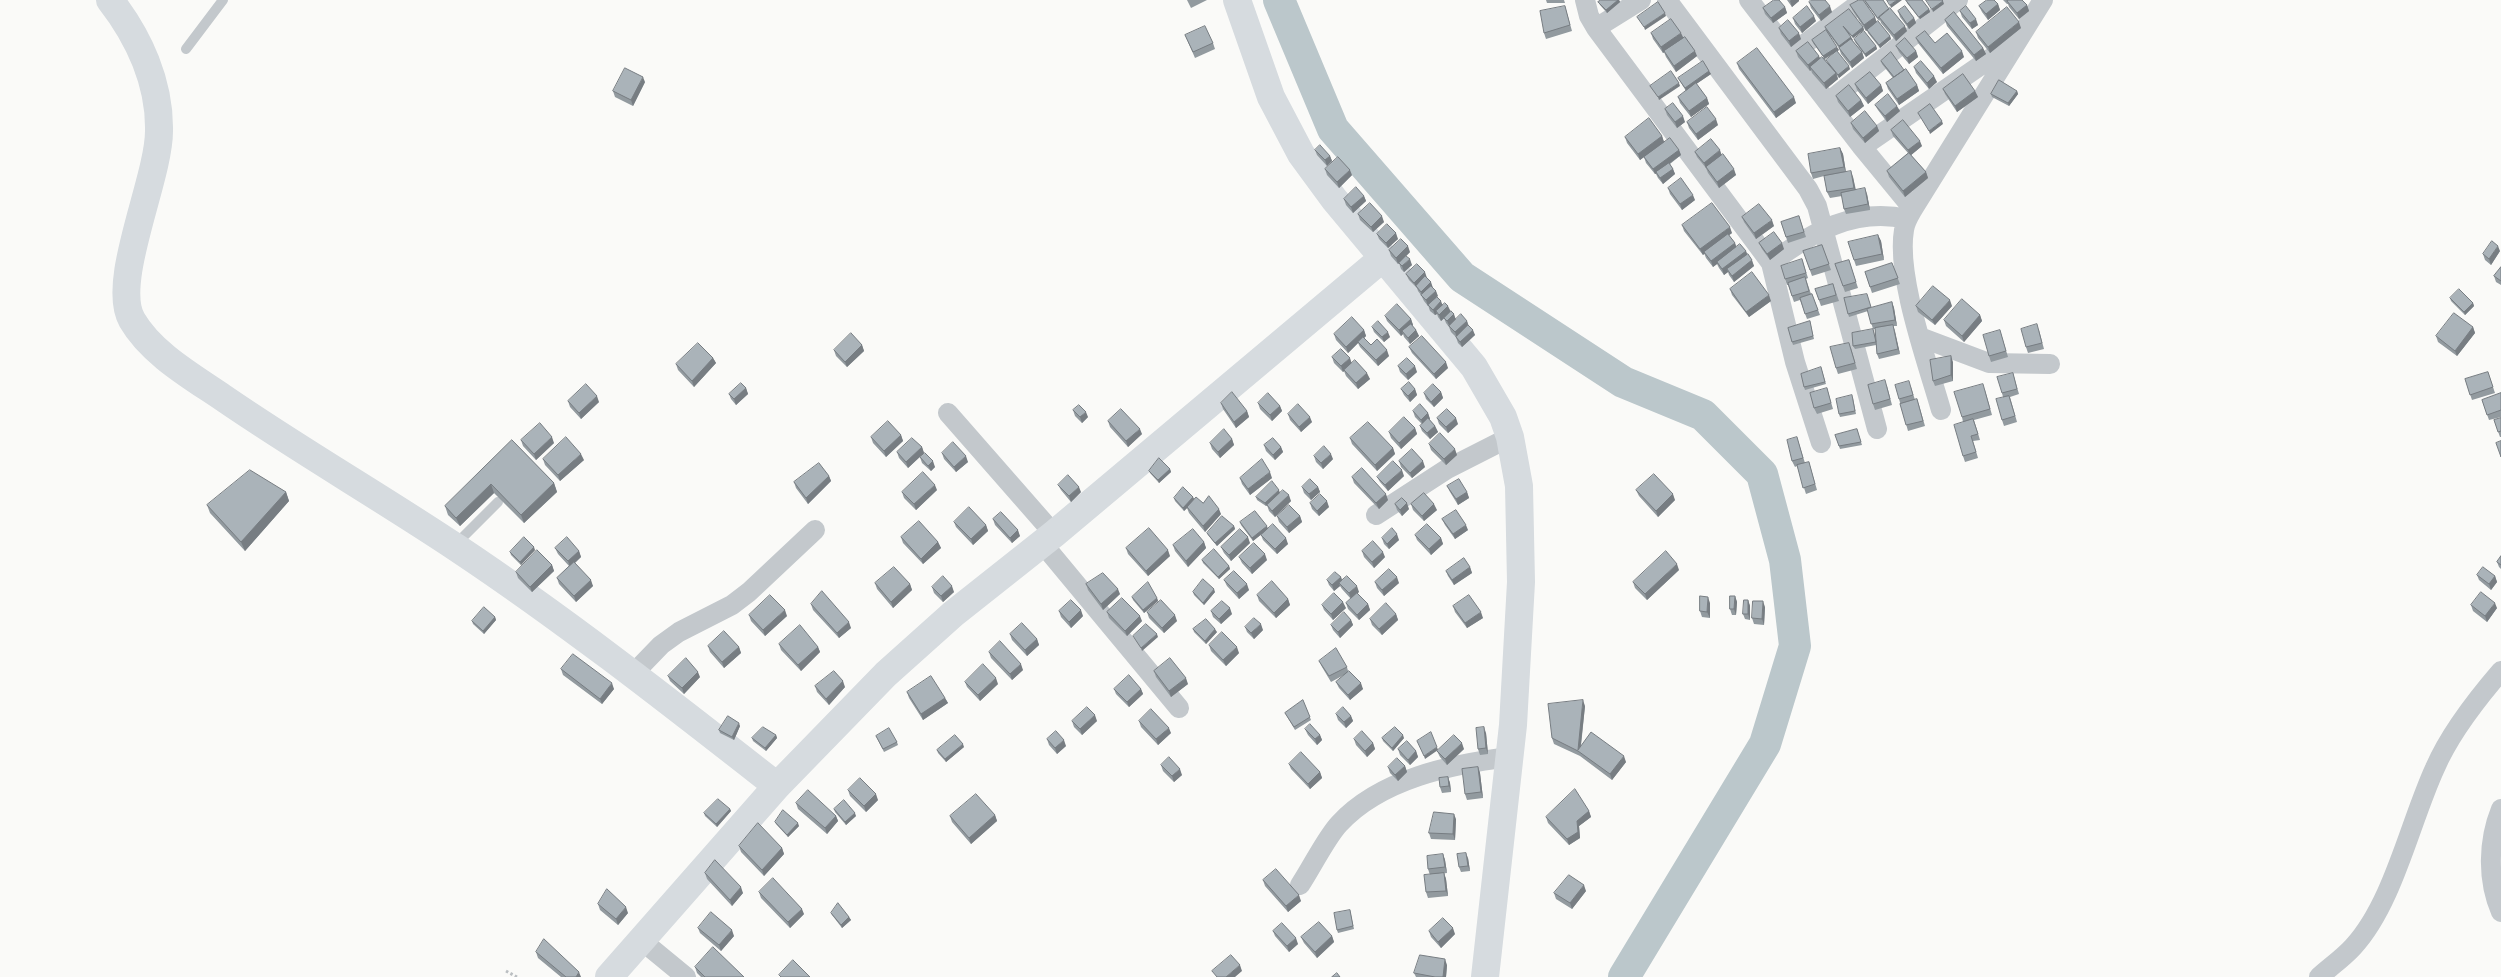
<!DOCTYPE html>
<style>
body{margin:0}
canvas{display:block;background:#fafaf8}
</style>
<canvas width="2501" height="977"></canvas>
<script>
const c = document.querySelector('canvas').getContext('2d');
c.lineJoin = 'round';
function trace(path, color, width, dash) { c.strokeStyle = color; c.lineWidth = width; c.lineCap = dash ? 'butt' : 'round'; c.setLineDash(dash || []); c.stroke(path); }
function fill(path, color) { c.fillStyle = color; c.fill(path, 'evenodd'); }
const river = new Path2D(`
 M1279 0 1333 129 1462 277 1623 382 1703 415 1762 474 1785 560 1795 646 1765 744 1624 977`);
const path = new Path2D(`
 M506 971 517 977`);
const lane = new Path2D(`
 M186 49 223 0
 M455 545 498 502`);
const street = new Path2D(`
 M1585 0 1589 16 1596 28 1771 263C1812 232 1855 207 1907 219
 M1667 0 1808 189 1817 206 1877 429
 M1749 0 1862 147 1913 209
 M1596 28 1641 0
 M1791 54 1864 0
 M1828 102 1958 0
 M1862 147 2013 43
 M1771 263 1795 362 1821 443
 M1920 337 1989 363 2050 364
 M1941 410C1928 364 1896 277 1904 230 1905 222 1909 216 1913 209L2043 0
 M948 413 1054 534
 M1376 515 1447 469 1510 437
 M1042 543 1179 708
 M633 674 661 645 679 632 732 605 749 592 815 530
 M2501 809C2488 841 2487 880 2501 912
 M1300 885C1312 867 1326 838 1339 824 1380 779 1452 764 1510 757
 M641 940 686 977
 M2319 977C2330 967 2343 958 2353 947 2393 904 2410 822 2435 768 2450 733 2476 700 2501 671`);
const secondary = new Path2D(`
 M110 0C139 37 160 83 159 131 159 179 110 282 132 320 151 353 191 376 222 397 299 450 379 496 457 548 568 622 672 704 777 786
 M1237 0 1271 97 1301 154 1334 199 1474 367 1503 417 1510 437 1519 486 1521 582 1513 725 1485 977
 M609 977 777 786 886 674 953 614 1054 534 1384 257`);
const wall = new Path2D(`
 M1187 0H1207L1191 8Z
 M1546 0H1564L1565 3H1547Z
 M1601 0H1619L1620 2 1607 13 1600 5 1598 2Z
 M1787 0H1799V1L1792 7Z
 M1864 0 1907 31 1896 41 1881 23 1880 20 1879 21Z
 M1906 0 1929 9 1930 12 1920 19 1907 3Z
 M2003 0H2022L2027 5 2029 11 2019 19 2009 7 2008 4H2007Z
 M1809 2 1832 12 1821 21 1811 8Z
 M1998 4 2000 10 1988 20 1982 12 1979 6Z
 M1850 5 1877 22 1890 36 1891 39 1880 48 1868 33 1867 30 1871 27 1866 31 1853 11Z
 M1565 6 1572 31 1546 39 1544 33Z
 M1785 7 1787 13 1773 23 1765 14 1763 8Z
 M1898 11 1914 18 1916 23 1909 29 1900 17Z
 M1960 11 1978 25 1972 29 1962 17Z
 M1793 18 1816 21 1802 33 1795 24Z
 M1945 20 1983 48 1986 54 1976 61 1947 26Z
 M1825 27H1863L1864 30 1853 38 1849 33 1851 37 1852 40 1862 52 1864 58 1852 68 1841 54 1839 48 1826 30Z
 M1779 28 1801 39 1791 47 1781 34Z
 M2021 28 1990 53 1978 38 1976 32Z
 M1651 33 1683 38 1697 56 1676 72 1666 57 1664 52 1663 53 1653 39Z
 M1185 35 1213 43 1215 49 1195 58Z
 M1916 38 1964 57 1943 74 1918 43Z
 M1854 39 1876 46 1877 49 1866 57 1855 42Z
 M1812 40 1839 50 1825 59 1826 62 1850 69 1839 78 1837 75 1838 79 1826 89 1812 73 1811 70 1810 71 1798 57 1796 51 1820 58H1824L1813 43Z
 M1896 46 1916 51 1918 57 1909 64 1899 52Z
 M1881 61 1904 70 1917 85 1919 91 1899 105 1888 89 1886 83 1893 78 1882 64Z
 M1737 63 1796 103 1776 118 1739 69Z
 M1914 67 1937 82 1929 89 1916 73Z
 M1709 71 1711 74 1696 84 1707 98 1709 104 1691 117 1680 103 1678 97 1686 91 1678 78Z
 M645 82 633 106 615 97 613 91Z
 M1855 84 1881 85 1883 91 1868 104 1857 90Z
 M1943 89 1975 91 1978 97 1957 112 1945 94Z
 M2017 91 2018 94 2009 106 1992 97 1991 94Z
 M1836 96 1861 100 1864 106 1850 117 1838 102Z
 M1875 105 1900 111 1887 122 1878 110Z
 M1665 109 1685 122 1677 128 1667 115Z
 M1687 122 1718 125 1698 140 1689 128Z
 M1851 123 1877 126 1879 131 1865 143 1853 129Z
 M1891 130 1922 146 1911 155 1926 172 1928 178 1905 197 1889 177 1887 171 1908 153 1893 136Z
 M1662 136 1664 142 1679 150 1681 155 1670 164 1673 169 1675 174 1663 184 1658 178 1656 174H1655L1646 163 1644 157 1640 160 1627 143 1625 137Z
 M1840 148 1843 154 1846 172 1853 177 1856 190 1867 194 1870 210 1846 214 1844 209 1842 196 1830 198 1827 192 1824 176 1813 179 1811 173Z
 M1315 150 1330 156 1332 161 1327 166 1317 155Z
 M1695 152 1722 155 1736 175 1719 188 1708 173 1706 168 1697 157Z
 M1325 169 1352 175 1339 188 1327 175Z
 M1668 188 1695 200 1682 210 1670 194Z
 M1364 196 1366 201 1353 213 1346 205 1344 199Z
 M1358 214 1384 222 1373 232 1360 220Z
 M1799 216 1806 237 1788 243 1781 222Z
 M1742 217 1774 226 1756 239 1744 222Z
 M1682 225 1732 233 1729 235 1735 243 1736 247 1746 251 1747 254 1754 266 1734 282 1729 275 1728 272 1724 275 1719 268 1717 264 1713 267 1706 258 1704 253 1703 255 1684 231Z
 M1377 234 1398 239 1388 248 1379 239Z
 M1878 235 1881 241 1884 260 1856 266 1854 260Z
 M1759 243 1784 249 1770 260 1762 249Z
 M1822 245 1831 270 1812 276 1803 251Z
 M1389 250 1410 252 1398 264 1391 256Z
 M2500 251 2491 265 2485 260 2483 254Z
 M1802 259 1808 278 1806 279 1811 294H1812L1820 315 1807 319 1800 300 1794 302 1788 285H1787L1785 279Z
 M1849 260 1858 288 1845 292 1835 264Z
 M1399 263 1412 265 1404 272 1401 269Z
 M1892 263 1900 284 1872 293 1865 272Z
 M2501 267V285L2496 282 2494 276Z
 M1406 274 1427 278 1433 288 1436 291 1437 297 1443 305 1450 311 1456 319 1467 321 1468 325 1475 335 1462 347 1458 343 1456 337 1451 332 1449 327 1446 323 1444 318 1441 321 1438 317 1437 314 1435 315 1430 311 1428 305V306L1424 301 1421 295 1418 291 1417 288 1409 280Z
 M1833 284 1839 301 1821 306 1815 289Z
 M1730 289 1771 301 1749 317 1732 295Z
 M1844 298 1871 308 1892 302 1894 308 1897 326H1893L1900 354 1879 359 1877 354 1876 345 1855 349 1853 346 1873 329 1868 311 1849 317ZM1873 329H1875L1876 340 1874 332Z
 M2450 298 2473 303 2474 306 2465 315 2451 301Z
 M1916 306H1952L1935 325 1918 312Z
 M1980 315 1982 321 1964 342 1946 326 1944 320Z
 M1385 316 1411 319 1413 325 1412 326 1416 330 1419 336 1410 344 1404 337 1403 334 1401 336 1387 321Z
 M1810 321 1814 339 1793 345 1788 328Z
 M1372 327 1390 337 1384 342 1374 332Z
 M2473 327 2475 333 2457 356 2438 342 2436 336Z
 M1364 330 1366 336 1364 338 1371 345 1389 356 1378 366 1360 347 1358 343 1348 353 1336 340 1334 334Z
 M2000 330 2008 357 1991 362 1989 356Z
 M2039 330 2044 349 2028 353 2026 347Z
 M862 345 864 351 847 367 836 356 834 350Z
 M1409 347 1448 368 1436 379 1412 353Z
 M1851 348 1857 369 1838 374 1836 368Z
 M1332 357 1351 363 1370 379 1358 389 1346 376 1344 371 1343 372 1334 363Z
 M713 358 716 363 694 387 678 370 676 364Z
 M1953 362V381L1935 386 1933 381Z
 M1398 366 1417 372 1408 380 1400 372Z
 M1821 367 1826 384 1805 390 1804 387Z
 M2488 372 2495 393 2472 400 2465 379Z
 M2013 373 2019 394 2010 397 2017 422 2004 426 2002 420 2003 397 2002 393Z
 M1887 386 1892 405 1875 410 1873 404Z
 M1911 387 1915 400 1917 399 1919 405 1925 426 1908 431 1899 399Z
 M746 388 748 394 736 405 731 399 729 394Z
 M1827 388 1833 409 1817 414 1814 408Z
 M1401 389H1415L1417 395 1410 402 1404 395Z
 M1985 390 1992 415 1974 420 1980 440 1973 441 1978 458 1965 462 1963 456V422L1962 417Z
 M1441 392 1443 398 1434 407 1426 399 1424 393Z
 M2501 393V417L2489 420 2482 400Z
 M1853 398 1856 414 1840 417 1839 414Z
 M568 401 599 402 581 419 570 407Z
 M1221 403 1247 411 1249 417 1236 428 1223 409Z
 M1258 403 1280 406 1282 411 1272 421 1260 409Z
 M1073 410 1088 417 1082 423 1075 416Z
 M1413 411 1428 413 1430 419H1429L1435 426 1438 432 1430 439 1422 431 1420 426 1422 424 1415 417Z
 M1288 414 1312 422 1301 432 1290 420Z
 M1437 418 1458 424 1448 433 1439 424Z
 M2501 418V437H2500L2494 420Z
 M1108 421 1142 434 1128 447 1110 427Z
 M1415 428 1417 434 1401 449 1391 438 1389 432Z
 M1857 429 1862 445 1840 449 1835 435Z
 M901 435 903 441 886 457 873 443 871 437Z
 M1797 437 1805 463 1809 462 1817 490 1806 494 1797 466 1795 467 1792 461Z
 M1350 438 1393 448 1395 454 1377 471 1352 444Z
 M1232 439 1234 445 1220 458 1212 449 1210 443Z
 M512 440 554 483 557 492 524 523 494 493 460 526 448 515 445 506Z
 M521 440 554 443 536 460 523 446Z
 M1429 444 1457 455 1446 465 1431 450Z
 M1264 445 1281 447 1283 452 1275 460 1266 451Z
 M922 447 924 453 908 468 899 458 897 452Z
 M942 453 968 462 956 472 944 459Z
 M1314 456 1333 459 1323 469 1316 462Z
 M920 457 935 467 931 471 922 463Z
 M543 459 584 460 560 481 545 465Z
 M1399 461 1425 467 1412 478 1401 467Z
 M1170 469 1171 472 1159 483 1150 473 1149 471Z
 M829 476 831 481 808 504 796 488 794 482Z
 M1404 476 1388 491 1380 482 1377 477Z
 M1352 477 1388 500 1379 509 1354 483Z
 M1240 478H1272L1250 495 1242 484Z
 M1058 485 1081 492 1071 502 1061 490Z
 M1447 486 1467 492 1469 498 1458 505 1450 492Z
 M1302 487H1318L1320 492 1311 500 1304 493Z
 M937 490 916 510 904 498 902 492Z
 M1636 490 1675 500 1658 517 1639 496Z
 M286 492 289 501 245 551 210 513 207 505Z
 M1280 493 1291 501 1275 517 1269 511 1267 505 1271 501 1266 506 1257 500 1256 497Z
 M1174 498 1194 499 1203 503 1221 514 1205 532 1189 513 1187 508 1184 511 1175 501Z
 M1310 503 1329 507 1319 516 1312 509Z
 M1395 504 1409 509 1402 516 1397 510Z
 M1411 504 1437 510 1424 521 1413 510Z
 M1277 516H1300L1302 522 1289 533 1279 522Z
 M993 519 1020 536 1012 543 995 525Z
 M1442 519 1468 530 1455 539 1445 525Z
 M954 522 986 525 988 531 973 545 956 527Z
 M1240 522 1268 528 1288 544 1277 554 1263 540 1261 535 1263 533 1253 541 1241 525Z
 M1234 526 1235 529 1217 546 1208 535 1207 533Z
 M1415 535 1441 538 1443 544 1431 555 1417 540Z
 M901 537 938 542 941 548 923 564 903 543Z
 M1382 538 1399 540 1389 549 1384 544Z
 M1204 542 1206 548 1188 567 1175 551 1173 545Z
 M1250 543 1231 561 1224 553 1221 547Z
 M555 548 579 551 581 557 575 563 593 586 576 602 559 584 557 578 569 566 558 554Z
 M1126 548 1170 556 1148 576 1128 554Z
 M535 550 521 565 511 555 510 552Z
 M1362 551 1385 557 1374 568 1364 557Z
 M2501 556V569L2499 567 2497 562Z
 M1239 557 1267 560 1252 574 1242 563Z
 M1202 560 1229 566 1230 569 1219 579 1203 563Z
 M552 565 554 571 532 592 518 578 516 572Z
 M1470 567 1472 573 1454 585 1448 576 1446 571Z
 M1679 570 1647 600 1635 588 1633 582Z
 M2477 575 2495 576 2497 582 2491 590 2479 580Z
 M1341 577 1342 581 1359 592 1357 593 1368 604 1370 610 1359 620 1348 609 1346 603 1351 599 1342 589 1340 586 1334 591 1329 585 1327 580Z
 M1224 580 1249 590 1239 599 1227 586Z
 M1375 582 1399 583 1384 596 1377 588Z
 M875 583 910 584 912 590 893 608 877 589Z
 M1086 584 1120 594 1103 610 1088 590Z
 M932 587 954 592 943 602 934 593Z
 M1193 592H1215L1204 605 1194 595Z
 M1257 595 1288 599 1290 605 1276 618 1259 601Z
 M1735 596 1737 602 1736 615H1732L1730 609Z
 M1132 597 1157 598 1158 601 1144 613 1133 600Z
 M1748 600 1750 606V620L1745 619 1743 614Z
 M1710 603V618L1702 617 1700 611Z
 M811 604 851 628 839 638 813 610Z
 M1322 605 1346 608 1333 620 1324 610Z
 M2471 605 2497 608 2487 622 2473 611Z
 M1453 606 1483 618 1467 628 1455 612Z
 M1765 607 1764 625 1754 624 1752 618Z
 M1059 611 1083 616 1071 628 1061 617Z
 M1211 611 1232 614 1221 624 1213 617Z
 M1107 612 1142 621 1127 636 1109 618Z
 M1147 612 1177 621 1164 633 1149 618Z
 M1396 614 1398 620 1382 635 1372 625 1370 619Z
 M749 615 787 616 765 636 751 621Z
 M495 617 496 620 484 634 473 624 472 621Z
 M1351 620 1353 625 1340 638 1333 630 1331 625Z
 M1245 627 1263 630 1254 639 1247 632Z
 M1193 629 1217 632 1206 644 1194 632Z
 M1010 634 1037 639 1039 645 1027 656 1012 640Z
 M779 644 818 647 820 652 801 671 781 650Z
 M1209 645 1239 653 1226 666 1211 651Z
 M708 646 739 647 741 653 724 668 710 652Z
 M989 652 1023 670 1012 680 991 658Z
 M1319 661 1347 667 1348 671 1363 689 1350 700 1339 688 1336 682 1344 675 1331 682 1322 667Z
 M561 669 614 689 602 704 563 675Z
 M1154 671 1188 684 1171 697 1156 677Z
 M668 676 700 677 684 694 670 681Z
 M965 682 998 684 980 701 967 687Z
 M815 686 845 687 829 705 817 692Z
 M1114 689H1141L1143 694 1129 707 1116 694Z
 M907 692 945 698 948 703 923 720 909 698Z
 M1303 700 1311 720 1295 730 1285 713Z
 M1585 706 1581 746 1626 762 1612 780 1580 756 1554 744 1552 738Z
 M1336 714 1351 716 1353 721 1346 728 1338 720Z
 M1072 721H1097L1082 735 1074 727Z
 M1139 721 1171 733 1158 745 1141 727Z
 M740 726 734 740 720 733 719 730Z
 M1305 729 1320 735 1322 740 1317 745 1308 735Z
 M1486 733 1488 754 1480 755 1478 749Z
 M776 735 777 738 766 751 753 741 752 738Z
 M876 736 897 742 898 745 884 752Z
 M1382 738H1404L1393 751 1383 741Z
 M1047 739 1066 746 1057 754 1049 745Z
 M1354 739 1373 743 1375 749 1367 757 1356 745Z
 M964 747 946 762 938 753 937 750Z
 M1398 749 1416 751 1418 757 1410 765 1400 755Z
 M1464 749 1447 765 1440 757 1437 751Z
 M1289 764 1320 772 1322 778 1310 789 1291 769Z
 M1161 765 1182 775 1174 782 1163 771Z
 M1405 766 1407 772 1398 781 1390 773 1388 767Z
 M1478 767 1480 773 1483 798 1467 800 1465 794Z
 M1448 777 1450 783 1451 792 1442 793 1440 787Z
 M848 790 878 800 866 812 850 796Z
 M796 803 836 816 838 821 827 834 798 809Z
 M730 809 731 811 717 827 705 816 704 813Z
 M834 809 856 816 846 825 835 812Z
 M1589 811 1591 817 1579 826 1580 838 1569 845 1548 823 1546 817Z
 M995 815 997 821 971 844 952 822 950 816Z
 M1456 819 1455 840 1431 839 1429 833Z
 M775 822 799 826 788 837 776 824Z
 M739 846 782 848 784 854 764 876 741 852Z
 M1443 854 1445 860 1447 873 1430 875 1428 869Z
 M1468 858 1470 871 1461 872 1459 867Z
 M705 873 743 893 732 906 707 879Z
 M1444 873 1446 879 1448 896 1428 898 1426 892Z
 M1263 880 1301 901 1288 912 1265 886Z
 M1586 891 1572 909 1556 899 1554 893Z
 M759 892 804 914 790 928 761 898Z
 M598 904 628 913 618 925 600 910Z
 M1350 910 1354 929 1338 933 1337 930Z
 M831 913 849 917 851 920 842 928 832 915Z
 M698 928 734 936 721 951 700 933Z
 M1273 931 1298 944 1289 952 1275 936Z
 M1429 931 1455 934 1441 948 1431 937Z
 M1332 936 1334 942 1317 958 1304 943 1301 937Z
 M536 952 581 977H561L538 958Z
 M1447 965 1446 977H1416L1414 973Z
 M695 967 744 977H701L697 973Z`);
const shadedWall = new Path2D(`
 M1618 0H1619L1620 2 1607 13 1606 10Z
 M1791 0H1799V1L1792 7 1790 1Z
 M1897 0H1902L1891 8 1890 5Z
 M1943 1 1944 4 1933 12 1932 9Z
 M1998 4 2000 10 1988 20 1986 14Z
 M2027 5 2029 11 2019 19 2017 13Z
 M1830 6 1832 12 1821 21 1819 15Z
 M1785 7 1787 13 1773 23 1771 18Z
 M1929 9 1930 12 1920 19 1919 17Z
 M1665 13 1666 16 1645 30 1644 27Z
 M1814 16 1816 21 1802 33 1800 27Z
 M1875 17 1877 23 1866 31 1864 25Z
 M1914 18 1916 23 1909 29 1907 24Z
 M1976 19 1978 25 1972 29 1970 23Z
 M2019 22 2021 28 1990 53 1988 47Z
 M1905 26 1907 31 1896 41 1894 35Z
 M1863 27 1864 30 1853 38 1852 36Z
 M1681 33 1684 39 1663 53 1661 47Z
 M1799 33 1801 39 1791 47 1789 41Z
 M1890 36 1891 39 1880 48 1879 45Z
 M1851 37 1853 40 1840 49 1839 46Z
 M1876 46 1877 49 1866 57 1865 54Z
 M1837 47 1839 50 1824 59 1823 56Z
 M1983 48 1986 54 1976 61 1974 55Z
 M1695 51 1697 56 1676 72 1674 66Z
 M1916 51 1918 57 1909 64 1907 58Z
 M1962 51 1964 57 1943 74 1941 68Z
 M1862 52 1864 58 1852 68 1850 62Z
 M1819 56 1822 62 1810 67 1811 70 1810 71 1808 65Z
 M1849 66 1850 69 1839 78 1838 75Z
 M1709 71 1711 74 1686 91 1685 88Z
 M1836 73 1838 79 1826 89 1824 83Z
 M1934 76 1937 82 1929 89 1927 83Z
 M643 77 645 82 633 106 631 100Z
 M1679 83 1680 86 1659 100 1658 97Z
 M1881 85 1883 91 1868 104 1866 98Z
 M1917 85 1919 91 1899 105 1897 99Z
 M1975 91 1978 97 1957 112 1955 106Z
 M2017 91 2018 94 2009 106 2008 103Z
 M1794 97 1796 103 1776 118 1774 112Z
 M1707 98 1709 104 1691 117 1689 111Z
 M1861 100 1864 106 1850 117 1848 111Z
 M1897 106 1900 111 1887 122 1885 116Z
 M1683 116 1685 122 1677 128 1675 122Z
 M1716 119 1718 125 1698 140 1696 134Z
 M1942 121 1943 124 1930 134 1929 131Z
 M1877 126 1879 131 1865 143 1863 138Z
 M1662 136 1664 142 1640 160 1638 154Z
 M1920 141 1922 146 1910 156 1908 150Z
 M1840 148 1843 154 1846 173 1844 167Z
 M1679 150 1681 155 1655 174 1653 169Z
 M1720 150 1722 156 1706 168 1704 163Z
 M1330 156 1332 161 1327 166 1325 160Z
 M1673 169 1675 174 1663 184 1660 178Z
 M1734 169 1736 175 1719 188 1717 182Z
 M1350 170 1352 175 1339 188 1337 182Z
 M1851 171 1853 177 1856 193 1854 188Z
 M1926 172 1928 178 1905 197 1903 191Z
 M1865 188 1867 194 1870 210 1868 204Z
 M1693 195 1695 200 1682 210 1680 204Z
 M1364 196 1366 201 1353 213 1351 207Z
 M1382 216 1384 222 1373 232 1371 227Z
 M1772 220 1774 226 1756 239 1754 233Z
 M1730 227 1732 233 1703 255 1700 249Z
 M1396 233 1398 239 1388 248 1386 243Z
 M1878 235 1881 241 1884 260 1882 254Z
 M1735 243 1737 249 1713 267 1711 261Z
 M1782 243 1784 249 1770 260 1767 254Z
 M1408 246 1410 252 1398 264 1396 258Z
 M2498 246 2500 251 2491 265 2489 259Z
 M1746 251 1748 257 1727 269 1728 272 1724 275 1722 269Z
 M1410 259 1412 265 1404 272 1402 266Z
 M1752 260 1754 266 1734 282 1732 276Z
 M1425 272 1427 278 1416 286 1417 288 1414 283Z
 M1431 282 1433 288 1423 297 1421 292Z
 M1436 291 1438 296 1428 306 1426 300Z
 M1769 295 1771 301 1749 317 1746 312Z
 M1950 300 1952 306 1935 325 1932 320Z
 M1441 301 1443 307 1436 311 1437 314 1435 315 1433 310Z
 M1892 302 1894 308 1897 326 1895 320Z
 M2473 303 2474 306 2465 315 2464 312Z
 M1448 306 1451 312 1441 321 1439 315Z
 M1454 314 1456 320 1450 327 1447 321Z
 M1980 315 1982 321 1964 342 1962 336Z
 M1411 319 1413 325 1404 333 1402 331 1403 334 1401 336 1399 330Z
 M1467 321 1469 327 1457 338 1455 332Z
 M1893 325 1895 331 1900 354 1898 349Z
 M2473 327 2475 333 2457 356 2455 351Z
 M1364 330 1366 336 1359 343 1358 342V343L1348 353 1346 347Z
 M1416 330 1419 336 1410 344 1408 338Z
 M1473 330 1475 335 1462 347 1460 342Z
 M1388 332 1390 337 1384 342 1382 337Z
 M862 345 864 351 847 367 845 362Z
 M1387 350 1389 356 1378 366 1376 360Z
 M1951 356 1953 362V381L1951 375Z
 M713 358 716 363 694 387 692 381Z
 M1350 358 1352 364 1343 372 1341 366Z
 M1446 362 1448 368 1436 379 1434 374Z
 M1415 366 1417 372 1408 380 1406 374Z
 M1367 373 1370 379 1358 389 1356 383Z
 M746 388 748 394 736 405 734 399Z
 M1415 389 1417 395 1410 402 1408 396Z
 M1441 392 1443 398 1434 407 1431 402Z
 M597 396 599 402 581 419 579 413Z
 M1280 406 1282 411 1272 421 1270 415Z
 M1247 411 1249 417 1236 428 1234 422Z
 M1086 412 1088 417 1082 423 1080 417Z
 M1428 413 1430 419 1423 425 1421 420Z
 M1310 417 1312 422 1301 432 1299 427Z
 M1456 418 1458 424 1448 433 1446 427Z
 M1435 426 1438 432 1430 439 1427 433Z
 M1415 428 1417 434 1401 449 1399 443Z
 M1140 429 1142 434 1128 447 1126 441Z
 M901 435 903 441 886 457 884 451Z
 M552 437 554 443 536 460 534 454Z
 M1232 439 1234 445 1220 458 1218 452Z
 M922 447 924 453 908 468 906 462Z
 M1281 447 1283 452 1275 460 1273 455Z
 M1393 448 1395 454 1377 471 1375 465Z
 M1455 449 1457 455 1446 465 1444 459Z
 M581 454 584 460 560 481 558 475Z
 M1331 454 1333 459 1323 469 1321 463Z
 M966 456 968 462 956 472 954 467Z
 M933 461 935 467 931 471 928 466Z
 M1423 461 1425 467 1412 478 1410 473Z
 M1170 469 1171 472 1159 483 1158 480Z
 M1402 470 1404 476 1388 491 1385 485Z
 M1270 472 1272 478 1250 495 1248 489Z
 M829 476 831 481 808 504 806 498Z
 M554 483 557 492 524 523 521 515Z
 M491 484 494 493 460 526 456 518Z
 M935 485 937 490 916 510 914 504Z
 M1079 487 1081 492 1071 502 1069 496Z
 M1318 487 1320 492 1311 500 1309 494Z
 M1279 490 1280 493 1266 506 1265 503Z
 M286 492 289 501 245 551 241 542Z
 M1467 492 1469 498 1458 505 1456 499Z
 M1386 494 1388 500 1379 509 1376 503Z
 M1673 494 1675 500 1658 517 1656 511Z
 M1289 495 1291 501 1275 517 1272 511Z
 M1193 497 1195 500 1184 511 1183 508Z
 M1327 501 1329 507 1319 516 1317 511Z
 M1407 503 1409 509 1402 516 1400 510Z
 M1434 504 1437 510 1424 521 1422 516Z
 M1219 509 1221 514 1205 532 1203 526Z
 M1300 516 1302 522 1289 533 1287 527Z
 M986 525 988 531 973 545 971 539Z
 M1466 525 1468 530 1455 539 1453 534Z
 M1234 526 1235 529 1217 546 1215 543Z
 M1267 526 1268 529 1253 541 1252 538Z
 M1018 530 1020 536 1012 543 1010 538Z
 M1397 534 1399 540 1389 549 1387 544Z
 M1248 537 1250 543 1231 561 1229 555Z
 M1286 538 1288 544 1277 554 1275 549Z
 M1441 538 1443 544 1431 555 1429 549Z
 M938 542 941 548 923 564 921 559Z
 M1204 542 1206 548 1188 567 1186 561Z
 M534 547 535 550 521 565 520 562Z
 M1168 550 1170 556 1148 576 1146 571Z
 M579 551 581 557 570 567 568 561Z
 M1383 552 1385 557 1374 568 1372 562Z
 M1265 554 1267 560 1252 574 1250 568Z
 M1677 564 1679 570 1647 600 1645 594Z
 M552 565 554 571 532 592 530 587Z
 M1229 566 1230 569 1219 579 1218 577Z
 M1470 567 1472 573 1454 585 1452 580Z
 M2495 576 2497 582 2491 590 2489 584Z
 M1341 577 1343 583H1339L1340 586 1334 591 1332 585Z
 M1397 577 1399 583 1384 596 1382 590Z
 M591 580 593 586 576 602 574 596Z
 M910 584 912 590 893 608 891 602Z
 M1247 584 1249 590 1239 599 1237 593Z
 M952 586 954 592 943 602 941 596Z
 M1357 586 1359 592 1351 599 1349 593Z
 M1118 589 1120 594 1103 610 1101 604Z
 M1214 589 1215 592 1204 605 1203 603Z
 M1735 596 1737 602 1736 615 1734 609Z
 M1708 597 1710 603V618L1707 612Z
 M1157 598 1158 601 1144 613 1143 610Z
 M1288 599 1290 605 1276 618 1274 613Z
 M1748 600 1750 606V620L1748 614Z
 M1763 601 1765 607 1764 625 1762 619Z
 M1343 602 1346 608 1333 620 1331 614Z
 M2495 603 2497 608 2487 622 2485 616Z
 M1368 604 1370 610 1359 620 1357 615Z
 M1230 608 1232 614 1221 624 1219 619Z
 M785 610 787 616 765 636 763 630Z
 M1081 610 1083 616 1071 628 1069 622Z
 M1481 612 1483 618 1467 628 1465 623Z
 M1396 614 1398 620 1382 635 1379 629Z
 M1175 615 1177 621 1164 633 1162 628Z
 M1140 616 1142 621 1127 636 1125 631Z
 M495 617 496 620 484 634 483 631Z
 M1351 620 1353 625 1340 638 1338 632Z
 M849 622 851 628 839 638 837 633Z
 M1261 624 1263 630 1254 639 1251 633Z
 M1215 629 1217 632 1206 644 1205 641Z
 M1157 634 1158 637 1142 651 1141 648Z
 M1037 639 1039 645 1027 656 1025 650Z
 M739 647 741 653 724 668 722 662Z
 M818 647 820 652 801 671 798 665Z
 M1237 647 1239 653 1226 666 1223 660Z
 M1021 664 1023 670 1012 680 1010 674Z
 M698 672 700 677 684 694 682 688Z
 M996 678 998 684 980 701 978 695Z
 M1186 678 1188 684 1171 697 1169 691Z
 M843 681 845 687 829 705 826 699Z
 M612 683 614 689 602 704 600 699Z
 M1361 683 1363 689 1350 700 1348 695Z
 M1141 689 1143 694 1129 707 1127 702Z
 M945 698 948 703 923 720 921 714Z
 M1583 700 1585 706 1580 752 1578 750Z
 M1095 715 1097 721 1082 735 1080 729Z
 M1351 716 1353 721 1346 728 1344 722Z
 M739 723 740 726 734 740 732 737Z
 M1484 727 1486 733 1488 754 1486 748Z
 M1169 728 1171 733 1158 745 1156 739Z
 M776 735 777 738 766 751 765 748Z
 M1320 735 1322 740 1317 745 1315 739Z
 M1403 735 1404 738 1393 751 1392 748Z
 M1064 740 1066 746 1057 754 1055 748Z
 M1373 743 1375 749 1367 757 1365 751Z
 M1462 743 1464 749 1447 765 1445 759Z
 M963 744 964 747 946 762 945 759Z
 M1437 747 1438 750 1425 759 1424 756Z
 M1416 751 1418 757 1410 765 1408 760Z
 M1624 756 1626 762 1612 780 1610 774Z
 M1405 766 1407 772 1398 781 1395 775Z
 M1478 767 1480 773 1483 798 1481 792Z
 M1180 769 1182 775 1174 782 1172 776Z
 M1320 772 1322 778 1310 789 1308 784Z
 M1448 777 1450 783 1451 792 1449 786Z
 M876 794 878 800 866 812 864 806Z
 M730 809 731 811 717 827 716 824Z
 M1589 811 1591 817 1579 826 1580 838 1569 845 1567 839 1577 821Z
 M855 813 856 816 846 825 845 822Z
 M1454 814 1456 819 1455 840 1453 834Z
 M995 815 997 821 971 844 969 838Z
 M836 816 838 821 827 834 825 828Z
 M798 823 799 826 788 837 787 835Z
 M782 848 784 854 764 876 762 870Z
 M1466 853 1468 858 1470 871 1468 866Z
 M1443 854 1445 860 1447 873 1445 867Z
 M1444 873 1446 879 1448 896 1446 891Z
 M1584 885 1586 891 1572 909 1570 903Z
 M741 887 743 893 732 906 730 900Z
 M1299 895 1301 901 1288 912 1286 906Z
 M626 907 628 913 618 925 616 919Z
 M802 909 804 914 790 928 788 922Z
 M849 917 851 920 842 928 841 925Z
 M1453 928 1455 934 1441 948 1438 942Z
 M732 930 734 936 721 951 719 945Z
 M1332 936 1334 942 1317 958 1315 952Z
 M1296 938 1298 944 1289 952 1287 946Z
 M1445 959 1447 965 1446 977H1443Z
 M1240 965 1242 971 1235 977H1226Z
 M579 972 581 977H576Z`);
const building = new Path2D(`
 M1601 0H1618L1606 10 1598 2Z
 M1774 0H1779L1785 7 1771 18 1763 8Z
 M1811 0H1825L1830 6 1819 15 1809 2Z
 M1859 0H1863L1875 17 1864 25 1850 5Z
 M1865 0H1883L1889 9 1878 18Z
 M1887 0H1897L1890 5Z
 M1906 0H1922L1929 9 1919 17Z
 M1926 0H1942L1943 1 1932 9Z
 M1987 0H1994L1998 4 1986 14 1979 6Z
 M2009 0H2022L2027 5 2017 13 2007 1Z
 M1658 2 1665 13 1644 27 1637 17Z
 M1565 6 1570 25 1544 33 1540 11Z
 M1807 6 1814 16 1800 27 1793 18Z
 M1905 6 1914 18 1907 24 1898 11Z
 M1966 6 1976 19 1970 23 1960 11Z
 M2007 7 2019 22 1988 47 1976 32Z
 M1890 8 1905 26 1894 35 1879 17Z
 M1849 9 1863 27 1852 36 1843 26 1851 37 1839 46 1825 27Z
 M1954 12 1983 48 1974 55 1945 20Z
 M1671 19 1681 33 1661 47 1651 33Z
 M1788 20 1799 33 1789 41 1779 28Z
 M1878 21 1890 36 1879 45 1867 30Z
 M1205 26 1213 43 1193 52 1185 35Z
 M1826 30 1837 47 1823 56 1812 40Z
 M1864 31 1876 46 1865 54 1854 39Z
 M1925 31 1935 43 1947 33 1962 51 1941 68 1916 38Z
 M1685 37 1695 51 1674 66 1664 51Z
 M1905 38 1916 51 1907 58 1896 46Z
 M1851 39 1862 52 1850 62 1839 48Z
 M1808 42 1819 56 1808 65 1796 51Z
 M1757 48 1794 97 1774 112 1737 63Z
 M1837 51 1849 66 1838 75 1826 60Z
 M1891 52 1904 70 1894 77 1881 61Z
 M1822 57 1836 73 1824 83 1810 67Z
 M1703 61 1709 71 1685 88 1678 78Z
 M1921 61 1934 76 1927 83 1914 67Z
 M625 68 643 77 631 100 613 91Z
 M1906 69 1917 85 1897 99 1886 83Z
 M1671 71 1679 83 1658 97 1650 86Z
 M1870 72 1881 85 1866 98 1855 84Z
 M1963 74 1975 91 1955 106 1943 89Z
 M1999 80 2017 91 2008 103 1991 94Z
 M1696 83 1707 98 1689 111 1678 97Z
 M1849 85 1861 100 1848 111 1836 96Z
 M1888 94 1897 106 1885 116 1875 105Z
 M1673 103 1683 116 1675 122 1665 109Z
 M1930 104 1942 121 1929 131 1918 113Z
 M1707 107 1716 119 1696 134 1687 122Z
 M1865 111 1877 126 1863 138 1851 123Z
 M1649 118 1662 136 1638 154 1625 137Z
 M1903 120 1920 141 1908 150 1891 130Z
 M1670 138 1679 150 1653 169 1644 157Z
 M1711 139 1720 150 1704 163 1695 152Z
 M1320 145 1330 156 1325 160 1315 150Z
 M1840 148 1844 167 1811 173 1808 154Z
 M1909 153 1926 172 1903 191 1887 171Z
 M1723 154 1734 169 1717 182 1706 167Z
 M1338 157 1350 170 1337 182 1325 169Z
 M1669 163 1673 169 1660 178 1656 172Z
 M1851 171 1854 188 1827 192 1824 176Z
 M1681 178 1693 195 1680 204 1668 188Z
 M1356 187 1364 196 1351 207 1344 199Z
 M1865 188 1868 204 1844 209 1841 193Z
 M1370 203 1382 216 1371 227 1358 214Z
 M1712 203 1730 227 1700 249 1682 225Z
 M1759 204 1772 220 1754 233 1742 217Z
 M1799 216 1804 232 1786 237 1781 222Z
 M1387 224 1396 233 1386 243 1377 234Z
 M1774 232 1782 243 1767 254 1759 243Z
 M1728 234 1735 243 1711 261 1704 252Z
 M1878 235 1882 254 1854 260 1848 242Z
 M1401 239 1408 246 1396 258 1389 250Z
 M2492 241 2498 246 2489 259 2483 254Z
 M1740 244 1746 251 1722 269 1717 262Z
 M1822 245 1829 264 1810 270 1803 251Z
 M1748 254 1752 260 1732 276 1727 269Z
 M1406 256 1410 259 1402 266 1399 263Z
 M1802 259 1806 273 1785 279 1781 266Z
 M1849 260 1856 282 1843 286 1835 264Z
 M1892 263 1898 278 1870 287 1865 272Z
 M1417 264 1425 272 1414 283 1406 274Z
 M2501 267V281L2494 276Z
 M1752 272 1769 295 1746 312 1730 289Z
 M1425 276 1431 282 1421 292 1416 286Z
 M1805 277 1809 291 1792 296 1788 283Z
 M1833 284 1836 295 1819 300 1815 289Z
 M1431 286 1436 291 1426 300 1421 295Z
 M1933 286 1950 300 1932 320 1916 306Z
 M2459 289 2473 303 2464 312 2450 298Z
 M1812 294 1818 310 1805 314 1800 298Z
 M1867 294 1871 307 1848 314 1844 298Z
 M1437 297 1441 301 1433 310 1428 305Z
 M1962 299 1980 315 1962 336 1944 320Z
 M1892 302 1895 320 1871 324 1867 309Z
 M1445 303 1448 306 1439 315 1436 311Z
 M1397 304 1411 319 1399 330 1385 316Z
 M1451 311 1454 314 1447 321 1444 318Z
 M2454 313 2473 327 2455 351 2436 336Z
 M1461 314 1467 321 1455 332 1449 326Z
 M1352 317 1364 330 1346 347 1334 334Z
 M1378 321 1388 332 1382 337 1372 327Z
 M1810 321 1813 336 1792 342 1788 328Z
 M1411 324 1416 330 1408 338 1402 331Z
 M2037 324 2042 343 2026 347 2021 329Z
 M1468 325 1473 330 1460 342 1456 337Z
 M1893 325 1898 349 1877 354 1875 328Z
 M1873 329 1876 342 1853 346 1852 333Z
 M2000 330 2006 351 1989 356 1983 335Z
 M851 333 862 345 845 362 834 350Z
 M1422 336 1446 362 1434 374 1409 347Z
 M1363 337 1371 345 1377 339 1387 350 1376 360 1358 342Z
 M698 343 713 358 692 381 676 364Z
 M1849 343 1855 363 1836 368 1830 347Z
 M1341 349 1350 358 1341 366 1332 357Z
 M1951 356V375L1933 381 1930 360Z
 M1407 358 1415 366 1406 374 1398 366Z
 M1355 360 1367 373 1356 383 1344 370Z
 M1821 367 1825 382 1804 387 1801 374Z
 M2488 372 2493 387 2470 395 2465 379Z
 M2013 373 2017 389 2002 393 1997 377Z
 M1885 380 1890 399 1873 404 1868 385Z
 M1909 381 1913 395 1899 399 1895 385Z
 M1409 382 1415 389 1408 396 1401 389Z
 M741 383 746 388 734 399 729 394Z
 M586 384 597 396 579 413 568 401Z
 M1433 384 1441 392 1431 402 1424 393Z
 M1983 384 1990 409 1962 417 1954 392Z
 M1827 388 1831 403 1814 408 1810 393Z
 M1232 392 1247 411 1234 422 1221 403Z
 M1268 393 1280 406 1270 415 1258 403Z
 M2501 393V410L2487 415 2482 400Z
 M1852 395 1855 411 1839 414 1836 399Z
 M2009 396 2015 416 2002 420 1996 399Z
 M1917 399 1923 421 1906 425 1900 404Z
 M1298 404 1310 417 1299 427 1288 414Z
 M1420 404 1428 413 1421 420 1413 411Z
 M1079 405 1086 412 1080 417 1073 410Z
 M1121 409 1140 429 1126 441 1108 421Z
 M1447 409 1456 418 1446 427 1437 418Z
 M1404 417 1415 428 1399 443 1389 432Z
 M1428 418 1435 426 1427 433 1420 426Z
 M2501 418V431L2498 432 2494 420Z
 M1973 419 1978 434 1971 436 1976 452 1963 456 1954 425Z
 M888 421 901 435 884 451 871 437Z
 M1368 422 1393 448 1375 465 1350 438Z
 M540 423 552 437 534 454 521 440Z
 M1224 429 1232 439 1218 452 1210 443Z
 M1857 429 1861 442 1839 446 1835 435Z
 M1440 433 1455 449 1444 459 1429 444Z
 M566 437 581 454 558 475 543 459Z
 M1797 437 1803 458 1792 461 1787 440Z
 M912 438 922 447 906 462 897 452Z
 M1273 438 1281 447 1273 455 1264 445Z
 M512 440 554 483 521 515 491 484 456 518 445 506Z
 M2501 441V457L2496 443Z
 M953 442 966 456 954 467 942 453Z
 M1324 446 1331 454 1321 463 1314 456Z
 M1412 449 1423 461 1410 473 1399 461Z
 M925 453 933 461 928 466 920 457Z
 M1159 458 1170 469 1158 480 1149 471Z
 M1262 459 1270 472 1248 489 1240 478Z
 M1393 461 1402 470 1385 485 1377 477Z
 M1809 462 1815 484 1803 488 1797 465Z
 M819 463 829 476 806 498 794 482Z
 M1362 468 1386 494 1376 503 1352 477Z
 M250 470 286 492 241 542 207 505Z
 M923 472 935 485 914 504 902 492Z
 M1654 474 1673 494 1656 511 1636 490Z
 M1068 475 1079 487 1069 496 1058 485Z
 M1310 479 1318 487 1309 494 1302 487Z
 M1459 479 1467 492 1456 499 1447 486Z
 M1272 481 1279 490 1265 503 1256 497Z
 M1183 487 1193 497 1183 508 1174 498Z
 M1283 490 1289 495 1272 511 1267 505Z
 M1424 493 1434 504 1422 516 1411 504Z
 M1320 494 1327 501 1317 511 1310 503Z
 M1209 496 1219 509 1203 526 1187 507 1196 497 1203 503Z
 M1402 498 1407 503 1400 510 1395 504Z
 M1289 505 1300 516 1287 527 1277 516Z
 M969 507 986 525 971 539 954 522Z
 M1456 510 1466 525 1453 534 1442 519Z
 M1255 511 1267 526 1252 538 1240 522Z
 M1001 512 1018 530 1010 538 993 519Z
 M1222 516 1234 526 1215 543 1207 533Z
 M919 521 938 542 921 559 901 537Z
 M1273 524 1286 538 1275 549 1261 535Z
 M1427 524 1441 538 1429 549 1415 535Z
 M1149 528 1168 550 1146 571 1126 548Z
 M1392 528 1397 534 1387 544 1382 538Z
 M1193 529 1204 542 1186 561 1173 545Z
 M1240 529 1248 537 1229 555 1221 547Z
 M524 537 534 547 520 562 510 552Z
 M567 537 579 551 568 561 555 548Z
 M1373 541 1383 552 1372 562 1362 551Z
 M1254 543 1265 554 1250 568 1239 557Z
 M1214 549 1229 566 1218 577 1202 560Z
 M537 550 552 565 530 587 516 572Z
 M1666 551 1677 564 1645 594 1633 582Z
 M2501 556V565L2497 562Z
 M1464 558 1470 567 1452 580 1446 571Z
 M574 562 591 580 574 596 557 578Z
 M894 567 910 584 891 602 875 583Z
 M2483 567 2495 576 2489 584 2477 575Z
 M1389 569 1397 577 1382 590 1375 582Z
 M1234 571 1247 584 1237 593 1224 580Z
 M1335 572 1341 577 1332 585 1327 580Z
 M1103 573 1118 589 1101 604 1086 584Z
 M943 576 952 586 941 596 932 587Z
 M1347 576 1357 586 1349 593 1339 583Z
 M1203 579 1214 589 1203 603 1193 592Z
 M1272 581 1288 599 1274 613 1257 595Z
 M1148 582 1157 598 1143 610 1132 597Z
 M822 591 849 622 837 633 811 604Z
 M2481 592 2495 603 2485 616 2471 605Z
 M1334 593 1343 602 1331 614 1322 605Z
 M1357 593 1368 604 1357 615 1346 603Z
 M770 595 785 610 763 630 749 615Z
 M1469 595 1481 612 1465 623 1453 606Z
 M1700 596 1708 597 1707 612 1700 611Z
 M1730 596H1735L1734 609H1730Z
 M1122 598 1140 616 1125 631 1107 612Z
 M1071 600 1081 610 1069 622 1059 611Z
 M1161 600 1175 615 1162 628 1147 612Z
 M1744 600H1748V614H1743Z
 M1222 601 1230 608 1219 619 1211 611Z
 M1753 601H1763L1762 619 1752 618Z
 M1386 603 1396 614 1379 629 1370 619Z
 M484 607 495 617 483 631 472 621Z
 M1344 612 1351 620 1338 632 1331 625Z
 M1254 618 1261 624 1251 633 1245 627Z
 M1206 619 1215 629 1205 641 1193 629Z
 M1022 623 1037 639 1025 650 1010 634Z
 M1146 624 1157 634 1141 648 1133 636Z
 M800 625 818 647 798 665 779 644Z
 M724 631 739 647 722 662 708 646Z
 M1222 632 1237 647 1223 660 1209 645Z
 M1000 641 1021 664 1010 674 989 652Z
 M1336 648 1347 667 1329 676 1319 661Z
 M573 654 612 683 600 699 561 669Z
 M686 658 698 672 682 688 668 676Z
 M1170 658 1186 678 1169 691 1154 671Z
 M983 664 996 678 978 695 965 682Z
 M834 671 843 681 826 699 815 686Z
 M1349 671 1361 683 1348 695 1336 682Z
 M1129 675 1141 689 1127 702 1114 689Z
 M931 676 945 698 921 714 907 692Z
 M1303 700 1310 717 1294 727 1285 713Z
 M1583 700 1578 750 1591 732 1624 756 1610 774 1578 751 1552 738 1548 704Z
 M1087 707 1095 715 1080 729 1072 721Z
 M1343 707 1351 716 1344 722 1336 714Z
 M1151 709 1169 728 1156 739 1139 721Z
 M728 716 739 723 732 737 719 730Z
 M1310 724 1320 735 1315 739 1305 729Z
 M763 727 776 735 765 748 752 738Z
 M1395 727 1403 735 1392 748 1382 738Z
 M1484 727 1486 748 1478 749 1476 728Z
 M889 728 897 742 883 749 876 736Z
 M1056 731 1064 740 1055 748 1047 739Z
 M1362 731 1373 743 1365 751 1354 739Z
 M1431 732 1437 747 1424 756 1417 741Z
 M955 735 963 744 945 759 937 750Z
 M1454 735 1462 743 1445 759 1437 751Z
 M1407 741 1416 751 1408 760 1398 749Z
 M1301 752 1320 772 1308 784 1289 764Z
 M1169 757 1180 769 1172 776 1161 765Z
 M1397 758 1405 766 1395 775 1388 767Z
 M1478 767 1481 792 1465 794 1462 769Z
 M1448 777 1449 786 1440 787 1439 778Z
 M860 778 876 794 864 806 848 790Z
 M1575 789 1589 811 1577 821 1578 832 1567 839 1546 817Z
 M808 790 836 816 825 828 796 803Z
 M976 794 995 815 969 838 950 816Z
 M718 799 730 809 716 824 704 813Z
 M844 800 855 813 845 822 834 809Z
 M783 810 798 823 787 835 775 822Z
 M1434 812 1454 814 1453 834 1429 833Z
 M758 823 782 848 762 870 739 846Z
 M1466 853 1468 866 1459 867 1457 854Z
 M1443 854 1445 867 1428 869 1427 856Z
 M715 860 741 887 730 900 705 873Z
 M1276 869 1299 895 1286 906 1263 880Z
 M1444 873 1446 891 1426 892 1424 875Z
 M1569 875 1584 885 1570 903 1554 893Z
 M773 878 802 909 788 922 759 892Z
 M607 889 626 907 616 919 598 904Z
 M838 903 849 917 841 925 831 913Z
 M1350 910 1353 926 1337 930 1334 913Z
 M711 912 732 930 719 945 698 928Z
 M1443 918 1453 928 1438 942 1429 931Z
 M1319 922 1332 936 1315 952 1301 937Z
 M1282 923 1296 938 1287 946 1273 931Z
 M544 939 579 972 576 977H566L536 952Z
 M713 947 744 977H705L695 967Z
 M1231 955 1240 965 1226 977H1217L1212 971Z
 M1420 955 1445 959 1443 977H1435L1414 973Z
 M793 960 810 977H781L779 975Z
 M1337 973 1340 977H1332Z`);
trace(river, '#bbc7cb', 32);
trace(path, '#bbbfc2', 3, [2.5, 2.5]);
trace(lane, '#c3c8cc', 10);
trace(street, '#c3c8cc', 20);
trace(secondary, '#d6dbdf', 28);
fill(wall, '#929a9f');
fill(shadedWall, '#777d82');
fill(building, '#aab3b9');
trace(building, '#777d82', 1);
</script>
